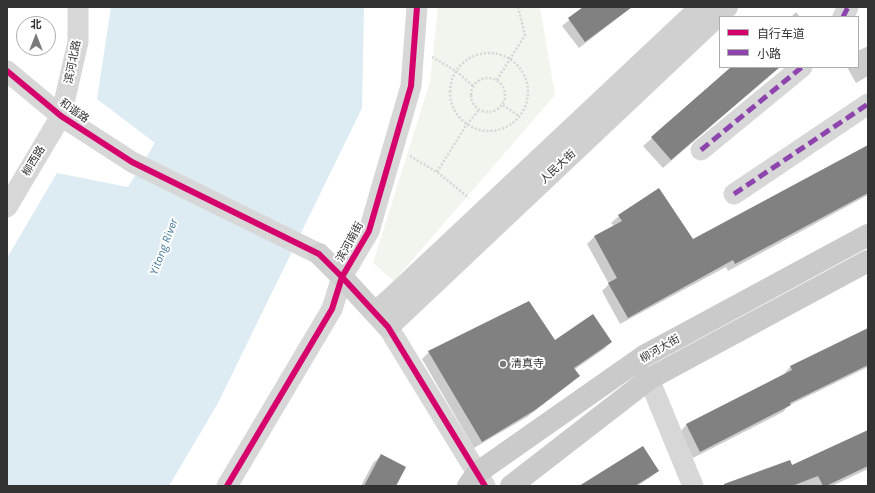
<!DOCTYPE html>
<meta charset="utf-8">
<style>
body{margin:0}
#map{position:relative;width:875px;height:493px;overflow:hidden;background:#fff;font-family:Karla,"Noto Sans SC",sans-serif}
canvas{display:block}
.frame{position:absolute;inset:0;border:8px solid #333;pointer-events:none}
.legend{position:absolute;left:719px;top:16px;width:140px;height:52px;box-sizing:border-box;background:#fff;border:1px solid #adadad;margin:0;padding:5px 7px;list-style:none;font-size:12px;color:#333}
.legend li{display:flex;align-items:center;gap:8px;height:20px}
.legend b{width:20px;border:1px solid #adadad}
.north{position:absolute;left:16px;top:16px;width:40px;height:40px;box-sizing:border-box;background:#fff;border:1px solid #adadad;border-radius:50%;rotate:0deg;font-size:11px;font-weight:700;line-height:16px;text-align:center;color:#333}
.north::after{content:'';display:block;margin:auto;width:14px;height:18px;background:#7a7a7a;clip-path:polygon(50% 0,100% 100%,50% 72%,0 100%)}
</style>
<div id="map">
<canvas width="875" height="493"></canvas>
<div class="frame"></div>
<ul class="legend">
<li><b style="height:5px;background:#d6006c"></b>自行车道</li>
<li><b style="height:5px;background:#8e44ad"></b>小路</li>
</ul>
<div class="north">北</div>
</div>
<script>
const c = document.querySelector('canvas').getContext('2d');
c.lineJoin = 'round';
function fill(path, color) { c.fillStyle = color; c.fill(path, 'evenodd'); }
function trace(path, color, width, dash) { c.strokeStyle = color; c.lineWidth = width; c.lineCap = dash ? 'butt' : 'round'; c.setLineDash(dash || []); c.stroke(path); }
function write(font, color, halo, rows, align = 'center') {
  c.font = font + ' Karla,"Noto Sans SC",sans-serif'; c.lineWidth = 4; c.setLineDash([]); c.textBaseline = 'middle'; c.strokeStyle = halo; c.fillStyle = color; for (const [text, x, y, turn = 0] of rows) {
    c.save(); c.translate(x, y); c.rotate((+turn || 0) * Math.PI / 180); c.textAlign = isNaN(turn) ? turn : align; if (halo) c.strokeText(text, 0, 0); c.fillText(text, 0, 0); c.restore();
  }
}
const green = new Path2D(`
 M438 7H540L555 95 394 281 373 263 430 82Z`);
const water = new Path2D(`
 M111 7H364L362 108 218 403 169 486H7V258L57 173 128 187 155 143 97 99Z`);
const shadow = new Path2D(`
 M585 7H632L579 48 562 26Z
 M796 12 800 17H791Z
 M868 46V76L856 83 847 67H858V51Z
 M733 67H779L663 168 643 146Z
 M868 147V195L728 271 726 267 620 324 602 291 609 284 587 244 594 237 614 226 611 223 619 216 692 241Z
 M868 329V367L788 406 783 412 693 458 680 432 686 425 785 375 784 374 790 367Z
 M555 341 611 342 604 349 574 370 578 376 571 383 527 417 474 448 422 359 429 352Z
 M868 431V469L832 486H723L790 461 792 466Z
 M382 455 394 486H361L373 463Z
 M658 471 651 477 637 486H581Z`);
const building = new Path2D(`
 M583 7H632L585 42 568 18Z
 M731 67H780L671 160 651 137Z
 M868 145V193L735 264 733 260 628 318 608 283 617 278 594 236 622 221 618 215 659 188 693 239Z
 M529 301 555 340 593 314 612 342 574 368 580 376 535 410 482 442 428 351Z
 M868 328V365L790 403 791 405 700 452 686 424 792 370 790 366Z
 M868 430V466L826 486H823L818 476 792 486H724V484L790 460 792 465Z
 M643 446 659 471 635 486H579Z
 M381 454 406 467 396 486H364Z`);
const path = new Path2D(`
 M450 92a39 39 0 1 1 78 0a39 39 0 1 1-78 0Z
 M432 57 456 71 473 86
 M471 95a17 17 0 1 1 34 0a17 17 0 1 1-34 0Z
 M497 80 525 35 518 7
 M503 105 519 116
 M410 156 437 172 469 198
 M437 172 467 124 479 110`);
const street = new Path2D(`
 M843 17 848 7
 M7 71 61 116 132 162 319 254
 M701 150 802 67
 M734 194 868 104
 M7 207 61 116 78 42V7
 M388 327 485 486
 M649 379 693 486
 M227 486 332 309 342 277 369 231 411 86 417 7`);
const secondary = new Path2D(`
 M319 254 342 277 388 327 727 7
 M375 313 396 294 701 7`);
const primary = new Path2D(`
 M468 486 477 473 644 356 868 235
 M511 486 649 379 868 261`);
const quiet = new Path2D(`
 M843 17 848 7
 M701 150 802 67
 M734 194 868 104`);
const cycleway = new Path2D(`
 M7 71 61 116 132 162 319 254 342 277 388 327 485 486
 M227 486 332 309 342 277 369 231 411 86 417 7`);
const markers = [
 [503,364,4,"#7a7a7a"]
];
const streetNames = [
 ["滨河北路",73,62,-79],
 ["和谐路",74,111,35],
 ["柳西路",34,161,-59],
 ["人民大街",558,167,-43],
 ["滨河南街",350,242,-61],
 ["柳河大街",660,349,-30]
];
const poiNames = [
 ["清真寺",511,364]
];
const waterNames = [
 ["Yitong River",164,247,-69]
];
fill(green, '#f1f5ed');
fill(water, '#ddebf3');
fill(shadow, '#0003');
fill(building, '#818181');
trace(path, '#d6d6d6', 2.5, [2, 2]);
trace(street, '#d7d7d7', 21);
trace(secondary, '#d0d0d0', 22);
trace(primary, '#cacaca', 22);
trace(quiet, '#8e44ad', 5, [10, 5]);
trace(cycleway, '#d6006c', 6);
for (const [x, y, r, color] of markers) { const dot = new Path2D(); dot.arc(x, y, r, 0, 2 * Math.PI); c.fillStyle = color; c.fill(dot); trace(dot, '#fff', 1.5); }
write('11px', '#333', '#fff', streetNames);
write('11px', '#333', '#fff', poiNames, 'left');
write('italic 12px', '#3f7597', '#fff', waterNames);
</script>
